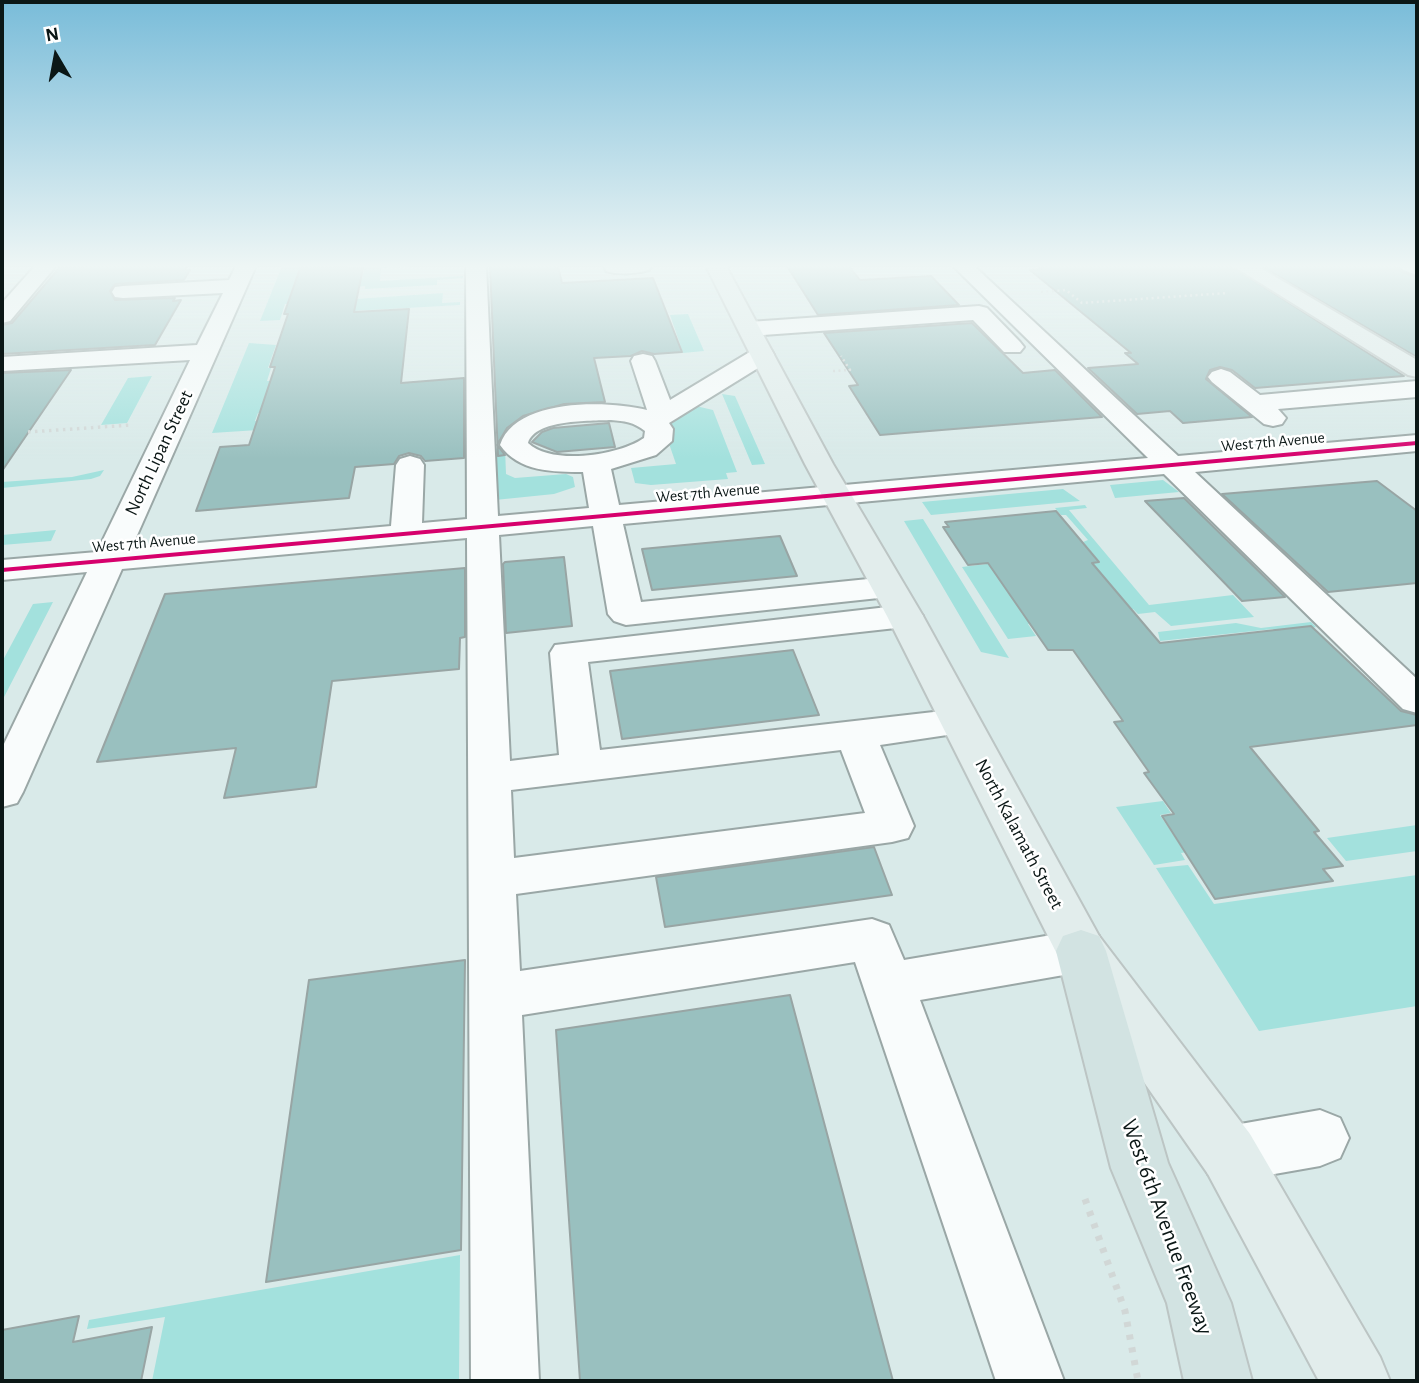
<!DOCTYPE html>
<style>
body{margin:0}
#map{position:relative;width:1419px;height:1383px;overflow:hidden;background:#d9eae9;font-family:"Alegreya Sans",sans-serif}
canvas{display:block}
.frame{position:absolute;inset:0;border:4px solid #0b1716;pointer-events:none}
.north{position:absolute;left:21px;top:21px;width:70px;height:70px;-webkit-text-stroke:5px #fff;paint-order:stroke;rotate:350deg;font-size:19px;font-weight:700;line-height:28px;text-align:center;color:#0b1716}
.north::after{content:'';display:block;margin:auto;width:24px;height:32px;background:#0b1716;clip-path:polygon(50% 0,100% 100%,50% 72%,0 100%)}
</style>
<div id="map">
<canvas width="1419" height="1383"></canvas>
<div class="frame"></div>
<div class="north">N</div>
</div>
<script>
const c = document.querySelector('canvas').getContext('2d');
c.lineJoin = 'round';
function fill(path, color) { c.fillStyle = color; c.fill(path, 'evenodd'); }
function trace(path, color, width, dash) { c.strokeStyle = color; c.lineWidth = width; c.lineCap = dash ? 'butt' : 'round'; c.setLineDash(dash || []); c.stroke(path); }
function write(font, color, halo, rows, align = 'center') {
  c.font = font + ' "Alegreya Sans",sans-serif'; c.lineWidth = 5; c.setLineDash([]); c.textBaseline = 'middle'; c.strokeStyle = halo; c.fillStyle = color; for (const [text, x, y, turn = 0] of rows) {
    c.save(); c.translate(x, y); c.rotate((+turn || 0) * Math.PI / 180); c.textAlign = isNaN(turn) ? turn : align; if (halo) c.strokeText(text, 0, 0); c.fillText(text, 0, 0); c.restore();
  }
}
const green = new Path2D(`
 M282 266H304L292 304H285L280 320 260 321Z
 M346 266H423L381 268 380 281 463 276V278L437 280V285L365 289V286L357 287 340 280 362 278 365 267 345 268Z
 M443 293 442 303 460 302V305L352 311 355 299Z
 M688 314 704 351 683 353 670 315Z
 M249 343 276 345 268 368H271L267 381H275L264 412 258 413 255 421H261L258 430 212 433Z
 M152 376 127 423 101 425 128 378Z
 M722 394 735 396 765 464 752 465Z
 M696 406 713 410 737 472 726 473 728 479 651 485 635 483 631 468 676 464 664 429Z
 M505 448 506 474 515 478 566 474 573 477 575 487 554 494 495 500 493 449Z
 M104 470 100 476 91 479 2 488V482L72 477Z
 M1163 480 1179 492 1115 498 1110 485Z
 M1063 489 1080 501 931 515 922 502Z
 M1085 505 1087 508 1069 510 1149 605 1233 595 1254 617 1171 626 1155 612 1138 614 1133 609 1111 611 1061 567 1100 562 1083 542 1088 540 1066 515H1061L1055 508Z
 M923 519 1009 658 981 652 904 521Z
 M56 530 51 541 2 545V535Z
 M1011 561 1049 621 1028 624 1036 636 1008 639 962 567Z
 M53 602 2 701V662L33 604Z
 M1311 622 1316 627 1280 636 1273 629 1160 641 1158 632 1236 623 1261 628Z
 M1163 801 1171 813 1160 815 1182 848 1197 846 1200 850 1181 853 1185 860 1154 865 1116 807Z
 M1417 825V851L1346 861 1327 838Z
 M1188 865 1214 904 1417 875V1006L1259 1031 1156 868Z
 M460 1255 459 1381H152L165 1317 87 1329 89 1320Z`);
const building = new Path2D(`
 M86 266H187L184 270H190L184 280 115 284 110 291 115 300 175 298 173 301 181 300 155 345 2 354V325L12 323 60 267Z
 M301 266 363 268 354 312 409 309 401 383 464 378V458L425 461 421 456 409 453 399 456 394 464 355 467 349 498 196 511 220 447 249 445 275 367H270L288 314H284Z
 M490 266H558L562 283 653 278 682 352 654 354 642 351 631 356 594 358 605 402 564 404 523 416 507 428 497 445 505 455 498 456Z
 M787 266H849L860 280 931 276 959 305 818 315Z
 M1038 266H1231L1404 376 1255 388 1232 370 1220 367 1210 370 1206 379 1252 417 1183 423 1170 411 1137 414 1088 368 1138 364 1125 353H1131L1030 270 1042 269Z
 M1261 266H1397L1402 272 1417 277V357Z
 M972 323 1023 373 1055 370 1102 417 880 435 849 386 858 385 824 333Z
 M71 370 2 471V373Z
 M609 423 615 447 557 452 532 442 542 432 553 428Z
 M1377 481 1417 511V583L1328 592 1222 494Z
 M1184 498 1285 597 1242 601 1145 501Z
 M1056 511 1099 562 1092 563 1160 643 1311 626 1401 711 1417 715V725L1250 747 1319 831 1314 832 1343 866 1323 869 1333 881 1215 899 1162 816 1174 814 1144 773 1149 772 1114 722 1123 721 1073 650H1048L988 563 968 565 943 527H949L945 522Z
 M780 536 797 576 652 590 642 549Z
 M564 557 572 626 506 633 503 564 505 562Z
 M465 568V637L460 638 459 669 332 681 316 787 224 798 236 748 97 762 165 594Z
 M793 650 819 715 622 739 610 671Z
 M874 847 892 895 665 927 656 877Z
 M465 960 461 1250 266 1282 309 980Z
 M790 995 893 1381H580L556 1030Z
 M79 1316 73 1342 152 1327 141 1381H2V1330Z`);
const pathFar2 = new Path2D(`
 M1041 292 1066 290 1082 303 1227 293
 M833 371 850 370 841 356`);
const pathFar1 = new Path2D(`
 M28 432 131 425`);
const path = new Path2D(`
 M1085 1199 1125 1311 1138 1381`);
const minor = new Path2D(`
 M35 266H56L10 321 2 323V303Z
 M236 266H256L131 549 391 526 396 465 400 459 410 456 420 459 424 465 422 523 467 519 466 266H486L498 516 589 508 583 472C553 472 519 472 500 445 515 398 607 400 647 410L631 361 634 356 643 354 652 356 655 361 670 400 753 350 762 348 771 350 774 355 771 360 669 423 673 429 672 441 656 455 611 469 619 505 1148 458 953 266H974L1178 456 1417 435V451L1195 472 1417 679V713L1403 709 1164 474 623 524 641 602 888 577 900 580 905 587 900 594 888 597 626 625 614 621 608 614 593 526 499 535 510 761 559 755 550 653 555 645 905 605 917 609 923 616 917 623 905 627 588 662 600 750 960 709 974 713 980 722 974 731 880 745 914 826 908 838 892 842 516 894 520 971 872 919 889 925 904 960 1081 930 1099 936 1106 951 1099 966 1081 972 920 1000 1064 1381H996L855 962 522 1015 539 1381H471L467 538 122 569 23 792 17 803 2 807V748L87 572 2 580V560L97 552 190 360 3 371 2 357 197 345 223 293 123 298 115 297 112 292 115 287 123 286 229 280ZM611 420C624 421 634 422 645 431L644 438C620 455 552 466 528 443 535 419 590 421 611 420ZM841 750 865 813 514 858 511 790Z
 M604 266H652L649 270C636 274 619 275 606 271Z
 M1400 266H1417V275L1403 270Z
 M979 306 987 308 1020 342 1024 347 1020 352H1004L973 320 749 336 741 334 738 329 741 324 749 322Z
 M1221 369 1230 372 1260 395 1417 381V397L1278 409 1286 418 1282 424 1273 426 1264 424 1212 382 1208 377 1212 372Z
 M1320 1110 1340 1118 1349 1138 1340 1158 1320 1166 1229 1182 1208 1174 1200 1154 1208 1134 1229 1126Z`);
const major = new Path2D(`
 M706 266H726L833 464 923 616 1099 936 1250 1134 1380 1357 1390 1381H1319L1208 1174 1063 966 887 616 805 464Z
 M1233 266H1257L1417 360V377L1408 375Z`);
const highway = new Path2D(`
 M1081 930 1099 936 1106 951 1168 1163 1231 1303 1252 1381H1184L1167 1303 1111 1168 1056 951 1063 936Z`);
const cycleway = new Path2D(`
 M1417 441V445L2 572V568Z`);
const farStreetnames = [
 ["West 7th Avenue",1273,442,-5],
 ["West 7th Avenue",708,493,-5],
 ["West 7th Avenue",144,543,-5]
];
const streetNames = [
 ["North Lipan Street",159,453,-65],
 ["North Kalamath Street",1019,834,62]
];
const nearStreetnames = [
 ["West 6th Avenue Freeway",1167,1227,70]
];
fill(green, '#a3e1dd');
fill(building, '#99c0bf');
trace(building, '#98a5a4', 2);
trace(minor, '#9aa7a6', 4);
trace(major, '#bcc5c4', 4);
trace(highway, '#bcc5c4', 4);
trace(pathFar2, '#d1d7d6', 2.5, [2, 3.5]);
trace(pathFar1, '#d1d7d6', 3.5, [2.5, 4.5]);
trace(path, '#d1d7d6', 7, [5, 8]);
fill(minor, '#f9fcfc');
fill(major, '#e2edec');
fill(highway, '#d2e3e2');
fill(cycleway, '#d6006c');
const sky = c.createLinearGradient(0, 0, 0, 459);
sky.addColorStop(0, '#79bcd9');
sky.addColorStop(0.58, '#eef6f5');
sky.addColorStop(1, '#eef6f500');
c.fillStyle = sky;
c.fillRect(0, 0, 1419, 459);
write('16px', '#0b1716', '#fff', farStreetnames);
write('19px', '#0b1716', '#fff', streetNames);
write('23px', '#0b1716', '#fff', nearStreetnames);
</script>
